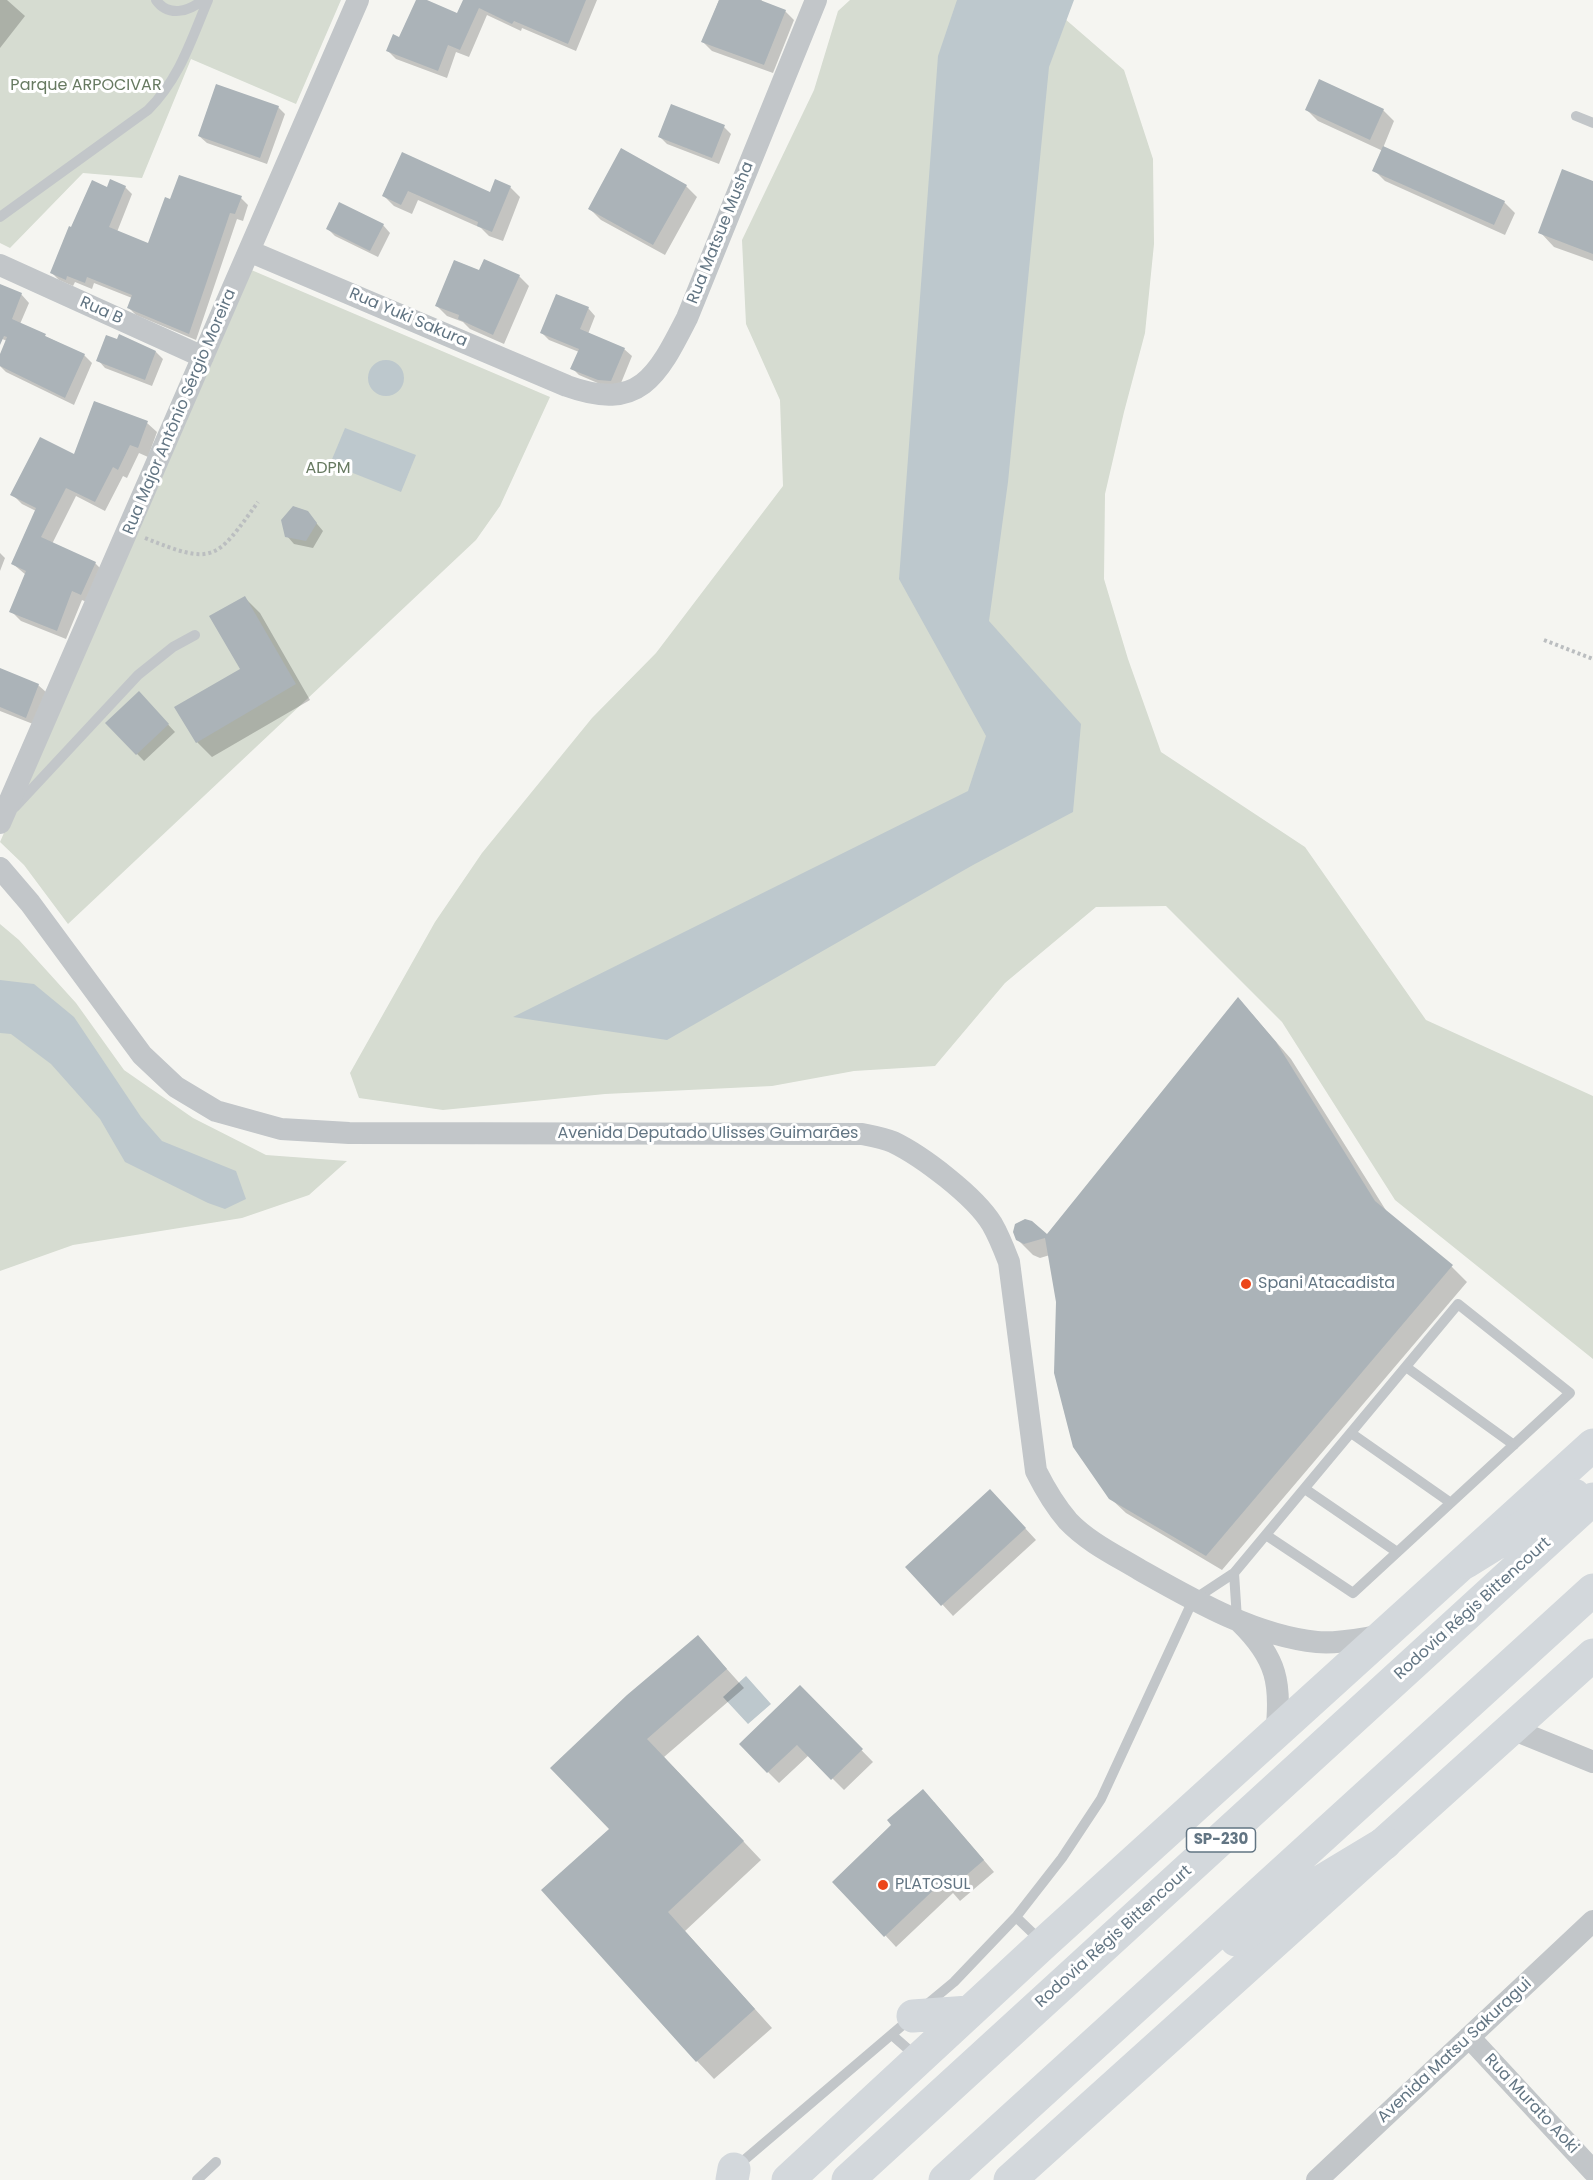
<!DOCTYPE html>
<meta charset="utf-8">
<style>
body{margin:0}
canvas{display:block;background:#f5f5f1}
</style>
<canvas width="1593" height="2180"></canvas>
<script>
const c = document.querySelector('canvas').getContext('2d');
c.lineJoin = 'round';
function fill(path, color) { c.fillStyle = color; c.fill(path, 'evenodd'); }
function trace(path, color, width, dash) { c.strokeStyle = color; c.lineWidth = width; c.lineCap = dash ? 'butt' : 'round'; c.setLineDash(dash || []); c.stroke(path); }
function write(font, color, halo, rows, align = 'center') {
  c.font = font + ' Poppins,sans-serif'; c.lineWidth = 6; c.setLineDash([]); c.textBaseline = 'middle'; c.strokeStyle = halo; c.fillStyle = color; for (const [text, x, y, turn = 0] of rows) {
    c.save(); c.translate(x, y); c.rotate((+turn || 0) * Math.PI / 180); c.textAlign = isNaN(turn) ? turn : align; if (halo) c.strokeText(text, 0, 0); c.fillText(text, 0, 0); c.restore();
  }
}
const green = new Path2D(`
 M0 0H341L296 104 191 59 142 178 83 173 10 248 0 243Z
 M850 0H1033L1057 12 1124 70 1153 159 1154 244 1145 333 1124 412 1105 494 1104 579 1128 659 1161 752 1305 847 1426 1020 1593 1096V1359L1395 1200 1282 1022 1166 906 1096 907 1005 983 935 1066 854 1071 772 1086 605 1094 443 1110 359 1098 350 1073 435 922 482 853 592 718 656 653 783 486 780 400 746 324 742 240 814 90 838 11Z
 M249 269 550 397 500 506 476 540 68 924 24 865 0 842Z
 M0 924 19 940 76 1003 124 1070 193 1118 266 1155 347 1161 309 1195 242 1218 73 1245 0 1271Z`);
const water = new Path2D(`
 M957 0H1074L1049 67 1008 482 989 621 1081 724 1073 812 973 865 667 1040 513 1017 968 791 986 736 899 579 938 56Z
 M368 378a18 18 0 1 1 36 0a18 18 0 1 1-36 0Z
 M345 428 416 455 401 492 330 464Z
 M0 980 34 984 74 1017 141 1117 162 1141 236 1171 246 1199 225 1209 208 1203 125 1162 100 1119 51 1064 11 1034 0 1033Z
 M746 1676 771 1704 748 1724 723 1697Z`);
const shadow = new Path2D(`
 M0 0H7L25 16 0 48Z
 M417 0H423L457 15 465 0H597L576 51 522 28 521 31 487 15 469 57 456 52 447 78 396 59 388 51 400 38Z
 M719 0H762L761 2 785 11 794 20 773 73 712 51 703 42Z
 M278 107 285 114 267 164 207 143 199 136Z
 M1307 110H1383L1394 121 1383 148 1504 202 1515 213 1505 235 1385 181 1374 170 1383 151 1318 121Z
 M724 127 731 134 719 164 667 144 659 136Z
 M402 154 491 194 510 187 520 197 503 241 489 236 481 228 418 200 412 214 394 206 384 196Z
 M1593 183V261L1554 247 1540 232Z
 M686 186 697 197 665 255 601 220 590 209Z
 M125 187 132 194 117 232 149 245 241 198 248 205 243 221 237 219 196 340 136 315 129 308 132 298 94 283 92 289 75 282 73 286 59 280 52 273 71 229 108 189Z
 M383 225 390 233 378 257 335 236 328 229Z
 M480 272 519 276 529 286 504 344 470 329 463 322 447 316 437 306Z
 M0 286 21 294 29 303 20 324 84 355 92 363 74 405 6 372 0 366V358L7 341 0 338Z
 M588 308 595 316 588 334 624 349 632 356 619 388 607 387 579 375 572 368 579 352 549 340 542 333Z
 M156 352 163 359 152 386 105 368 98 360Z
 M147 423 157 432 148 457 139 453 127 478 123 476 105 511 76 496 52 544 95 563 105 573 91 604 82 600 66 639 21 621 11 611 26 575 13 564 36 511 22 504 12 494 75 457Z
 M307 512 323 531 313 548 294 544 287 536Z
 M0 553 5 558 0 571Z
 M245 598 260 613 310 700 212 757 197 742 242 669Z
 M0 670 38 685 46 692 33 724 0 711Z
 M139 693 175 732 144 761 107 723Z
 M1252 1014 1291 1059 1387 1212 1452 1267 1467 1282 1222 1570 1126 1513 1110 1498 1058 1302 1050 1255 1040 1258 1033 1255 1017 1239 1047 1236Z
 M1001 1502 1036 1540 953 1616 908 1567Z
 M698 1637 744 1688 664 1757 761 1860 685 1931 772 2028 714 2079 697 2061 611 1830 552 1768Z
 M800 1687 873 1762 844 1790 809 1755 779 1783 741 1745Z
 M934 1802 994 1872 960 1901 953 1893 896 1947 885 1935Z`);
const building = new Path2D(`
 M416 0H427L457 13 463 0H586L568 44 514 21 512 24 479 8 460 50 448 45 438 71 386 51 393 34 399 37Z
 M719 0H760L786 10 764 65 701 42Z
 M1319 79 1384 109 1370 140 1305 110Z
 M216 84 279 106 260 158 198 136Z
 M671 104 725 125 712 158 658 137Z
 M1383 146 1505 201 1494 225 1372 171Z
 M621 148 687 185 653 245 588 209Z
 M402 152 490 192 495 179 511 186 492 232 477 226 478 222 408 191 401 205 382 196Z
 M1562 169 1593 181V254L1538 233Z
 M179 175 242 196 235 214 230 213 189 334 127 308 132 295 87 277 85 283 67 276 66 280 50 273 69 226 71 227 92 180 107 187 110 179 126 186 109 227 148 243 165 197 170 199Z
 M339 202 384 224 370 251 326 229Z
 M484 259 520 275 493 335 458 319 459 315 435 306 454 260 479 270Z
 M0 284 22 293 12 319 46 334 45 336 85 354 65 398 0 366V354L7 337 4 336 0 345Z
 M556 294 589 307 580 329 625 348 611 381 598 380 570 369 579 349 540 333Z
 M119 334 156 351 145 380 96 361 106 335 117 339Z
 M94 401 148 421 138 448 130 445 118 470 113 467 95 502 66 488 41 537 96 562 81 595 72 591 57 631 9 612 26 571 11 564 36 508 10 495 40 437 74 454Z
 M293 506 308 511 317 523 306 541 285 537 281 520Z
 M245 596 296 684 196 743 174 707 240 669 209 616Z
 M0 668 39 684 26 718 0 707Z
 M139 691 169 724 136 755 105 723Z
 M1238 997 1276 1042 1375 1201 1453 1265 1206 1556 1109 1499 1073 1447 1054 1373 1056 1302 1045 1238 1024 1244 1016 1240 1013 1232 1015 1224 1025 1219 1032 1221 1047 1234Z
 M990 1489 1026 1528 941 1606 905 1567Z
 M698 1635 727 1669 647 1739 744 1841 668 1912 755 2009 696 2062 541 1890 609 1829 550 1768 627 1695Z
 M800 1685 863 1749 831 1780 797 1745 767 1773 739 1744Z
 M923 1789 984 1860 948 1891 941 1883 884 1937 832 1882 891 1825 887 1820Z`);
const path = new Path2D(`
 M145 538C214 566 216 560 258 502
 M1544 640 1593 659`);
const lane = new Path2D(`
 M156 0C168 17 189 12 202 0
 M1576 116 1593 123
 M0 217 148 110C180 78 191 40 208 0
 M15 807 138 675 173 647 195 635
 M1406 1367 1514 1445
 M1351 1433 1451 1503
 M1305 1489 1397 1552
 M1234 1573 1237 1619
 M1016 1917 1062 1858 1101 1799 1193 1600 1234 1573 1458 1304 1570 1393 1353 1593 1266 1535
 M925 2006 954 1982 1016 1917 1041 1941
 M892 2035 917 2057
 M736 2167 911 2018
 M197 2180 216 2162`);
const street = new Path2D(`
 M249 251 567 386C639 412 657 377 687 318L816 0
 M0 265 203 357
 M0 823 358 0
 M0 868 30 903 142 1055 176 1087 216 1111 281 1129 349 1133 862 1134C872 1136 883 1138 893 1142 922 1156 975 1196 992 1224 999 1236 1004 1249 1009 1262L1036 1471C1045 1489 1055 1506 1068 1521 1088 1542 1115 1555 1140 1570 1193 1600 1255 1636 1317 1642 1339 1644 1363 1638 1385 1635
 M1240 1622C1277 1658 1282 1684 1276 1734
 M1512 1729 1593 1762
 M1469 2037 1593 2171
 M1317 2180 1593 1921`);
const primary = new Path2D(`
 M913 2016 969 2012
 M732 2180 734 2169
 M788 2180 1044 1943 1593 1445
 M1010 2180 1593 1655`);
const highway = new Path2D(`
 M1466 1562 1574 1495
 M1236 1940 1302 1893 1385 1843
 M848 2180 1593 1499
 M945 2180 1593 1590`);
const markers = [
 [1246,1284,6,"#ec461a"],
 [883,1885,6,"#ec461a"]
];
const shields = [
 [1221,1840,69]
];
const shieldNames = [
 ["SP-230",1221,1840]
];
const parkNames = [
 ["Parque ARPOCIVAR",86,86],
 ["ADPM",328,469]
];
const streetNames = [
 ["Rua Matsue Musha",721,233,-68],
 ["Rua B",101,311,24],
 ["Rua Yuki Sakura",408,318,23],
 ["Rua Major Antônio Sérgio Moreira",180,412,-67],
 ["Avenida Deputado Ulisses Guimarães",708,1134],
 ["Rodovia Régis Bittencourt",1473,1609,-42],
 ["Rodovia Régis Bittencourt",1114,1937,-42],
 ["Avenida Matsu Sakuragui",1455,2051,-43],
 ["Rua Murato Aoki",1531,2104,47]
];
const poiNames = [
 ["Spani Atacadista",1258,1284],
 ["PLATOSUL",895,1885]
];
fill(green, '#d6dcd1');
fill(water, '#bdc8cd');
fill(shadow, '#0003');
fill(building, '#abb3b8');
trace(path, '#bbbec0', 4, [3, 3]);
trace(lane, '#c2c6c9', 10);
trace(street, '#c2c6c9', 22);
trace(primary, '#d3d8dc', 33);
trace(highway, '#d3d8dc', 33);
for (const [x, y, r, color] of markers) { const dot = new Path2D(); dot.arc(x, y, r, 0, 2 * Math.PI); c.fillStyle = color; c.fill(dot); trace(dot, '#fff', 2); }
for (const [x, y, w] of shields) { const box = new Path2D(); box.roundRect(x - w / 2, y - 12, w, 24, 4.5); c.fillStyle = '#fff'; c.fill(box); trace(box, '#627583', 1.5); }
write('bold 15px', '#627583', null, shieldNames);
write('16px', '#677a61', '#fff', parkNames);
write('16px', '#627583', '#fff', streetNames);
write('16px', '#627583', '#fff', poiNames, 'left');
</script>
